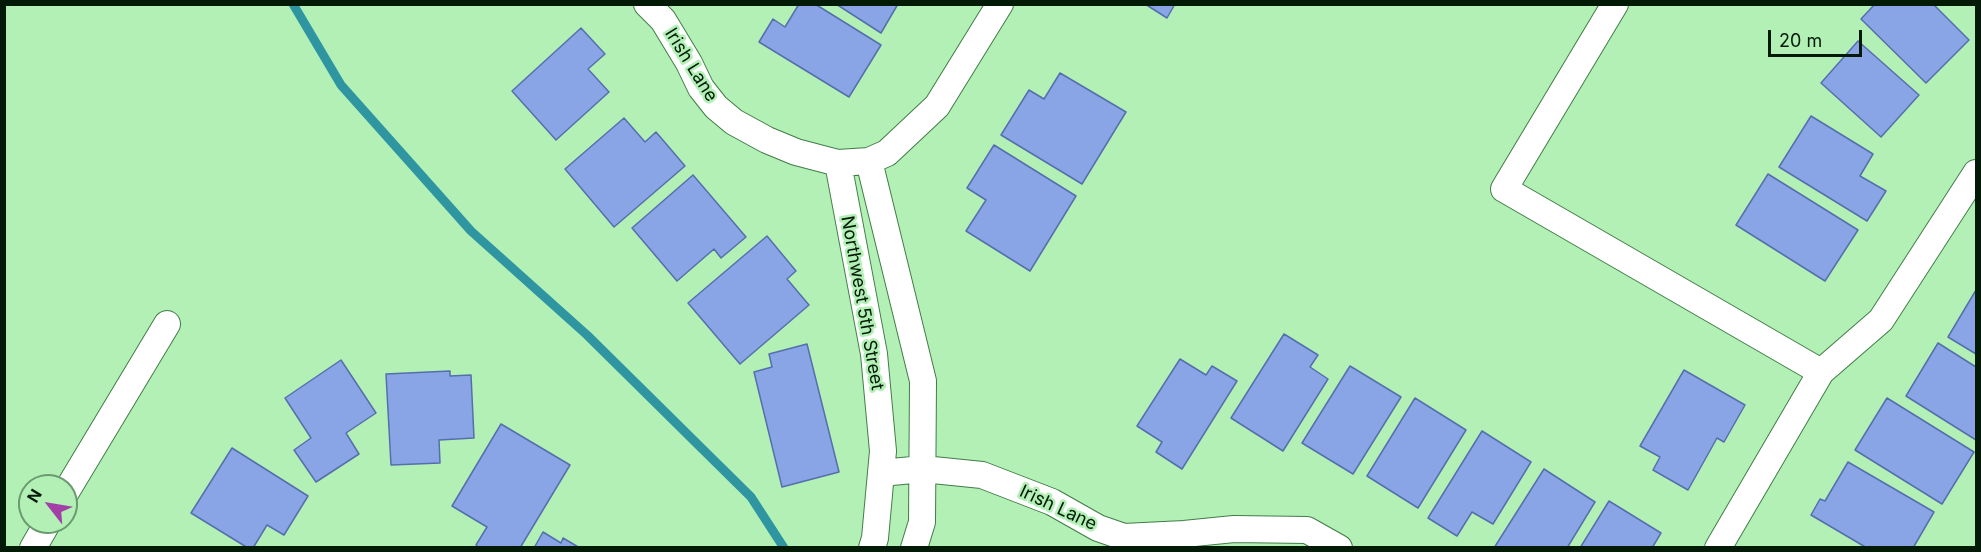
<!DOCTYPE html>
<style>
body{margin:0}
#map{position:relative;width:1981px;height:552px;overflow:hidden;background:#b2f0b6;font-family:Inter,sans-serif}
canvas{display:block}
.frame{position:absolute;inset:0;border:6px solid #031a06;pointer-events:none}
.north{position:absolute;left:18px;top:474px;width:60px;height:60px;box-sizing:border-box;background:#b2f0b6;border:2px solid #6c9a70;border-radius:50%;rotate:301deg;font-size:16px;font-weight:700;line-height:24px;text-align:center;color:#031a06}
.north::after{content:'';display:block;margin:auto;width:21px;height:27px;background:#a340a7;clip-path:polygon(50% 0,100% 100%,50% 72%,0 100%)}
.scale{position:absolute;left:1768px;top:30px;width:94px;height:27px;box-sizing:border-box;border:3px solid #031a06;border-top:0;padding-left:8px;font-size:18px;line-height:21px;white-space:nowrap;color:#031a06;-webkit-text-stroke:4px #b2f0b6;paint-order:stroke}
</style>
<div id="map">
<canvas width="1981" height="552"></canvas>
<div class="frame"></div>
<div class="north">N</div>
<div class="scale">20 m</div>
</div>
<script>
const c = document.querySelector('canvas').getContext('2d');
c.lineJoin = 'round';
function trace(path, color, width, dash) { c.strokeStyle = color; c.lineWidth = width; c.lineCap = dash ? 'butt' : 'round'; c.setLineDash(dash || []); c.stroke(path); }
function fill(path, color) { c.fillStyle = color; c.fill(path, 'evenodd'); }
function write(font, color, halo, rows, align = 'center') {
  c.font = font + ' Inter,sans-serif'; c.lineWidth = 5; c.setLineDash([]); c.textBaseline = 'middle'; c.strokeStyle = halo; c.fillStyle = color; for (const [text, x, y, turn = 0] of rows) {
    c.save(); c.translate(x, y); c.rotate((+turn || 0) * Math.PI / 180); c.textAlign = isNaN(turn) ? turn : align; if (halo) c.strokeText(text, 0, 0); c.fillText(text, 0, 0); c.restore();
  }
}
const stream = new Path2D(`
 M293 4 341 85 471 231 587 335 751 497 784 548`);
const building = new Path2D(`
 M799 4H815L881 45 849 97 759 42 773 19 785 27Z
 M836 4H898L881 33Z
 M1145 4H1175L1167 18Z
 M1875 4H1933L1969 40 1926 83 1861 19Z
 M581 28 605 54 588 69 609 92 556 140 512 91Z
 M1858 41 1919 95 1881 137 1821 83Z
 M1060 73 1126 112 1082 184 1001 135 1029 90 1044 99Z
 M1811 116 1873 154 1860 176 1886 191 1867 221 1779 167Z
 M624 118 645 142 656 132 685 166 614 227 565 169Z
 M994 145 1076 196 1030 271 966 231 986 200 967 188Z
 M1768 174 1858 230 1825 281 1736 225Z
 M693 175 746 237 721 258 714 249 677 281 632 228Z
 M767 236 796 271 787 279 809 305 740 364 688 303Z
 M1976 290V354L1948 337Z
 M1284 334 1318 355 1310 367 1328 379 1283 451 1231 418Z
 M1938 343 1976 367V440L1906 396Z
 M807 344 839 472 782 487 754 372 772 367 769 354Z
 M1180 359 1206 375 1212 366 1237 381 1182 469 1156 452 1162 442 1137 426Z
 M341 360 376 413 346 433 359 454 316 482 294 450 311 438 285 398Z
 M1350 366 1401 397 1353 474 1302 443Z
 M1684 370 1745 405 1724 442 1717 438 1688 490 1653 470 1660 457 1640 446Z
 M450 371V376L471 375 474 438 439 440 440 463 391 465 386 374Z
 M1415 398 1466 430 1418 508 1367 476Z
 M1887 398 1974 452 1942 504 1855 450Z
 M501 424 570 465 520 548H480L476 545 487 527 452 506Z
 M1482 431 1531 462 1493 524 1472 512 1457 536 1428 518Z
 M232 448 308 496 284 535 267 525 253 548H248L191 513Z
 M1848 462 1934 512 1913 548H1867L1811 515 1820 499 1825 501Z
 M1544 469 1595 502 1567 548H1494Z
 M1609 501 1661 533 1652 548H1580Z
 M543 532 561 543 563 538 580 548H534Z`);
const minor = new Path2D(`
 M647 4 663 20 689 63 701 88 716 107 734 122 767 140 796 152 838 163 869 161 887 153 937 106 1000 4
 M1615 4 1504 189 1821 372
 M869 161 923 381 922 522 914 548
 M838 163 874 354 883 451 875 538 872 548
 M881 473 923 469 982 475 1052 502 1098 528 1124 537 1184 534 1234 529 1307 530 1339 548
 M66 492 167 324
 M33 548 48 522
 M1718 548 1821 372 1881 320 1976 173`);
const streetNames = [
 ["Irish Lane",691,65,58],
 ["Northwest 5th Street",862,303,80],
 ["Irish Lane",1058,508,25]
];
trace(stream, '#2f96a1', 9);
fill(building, '#89a5e6');
trace(building, '#556fac', 1.5);
trace(minor, '#427c48', 28);
trace(minor, '#fff', 26);
write('18px', '#031a06', '#b2f0b6', streetNames);
</script>
